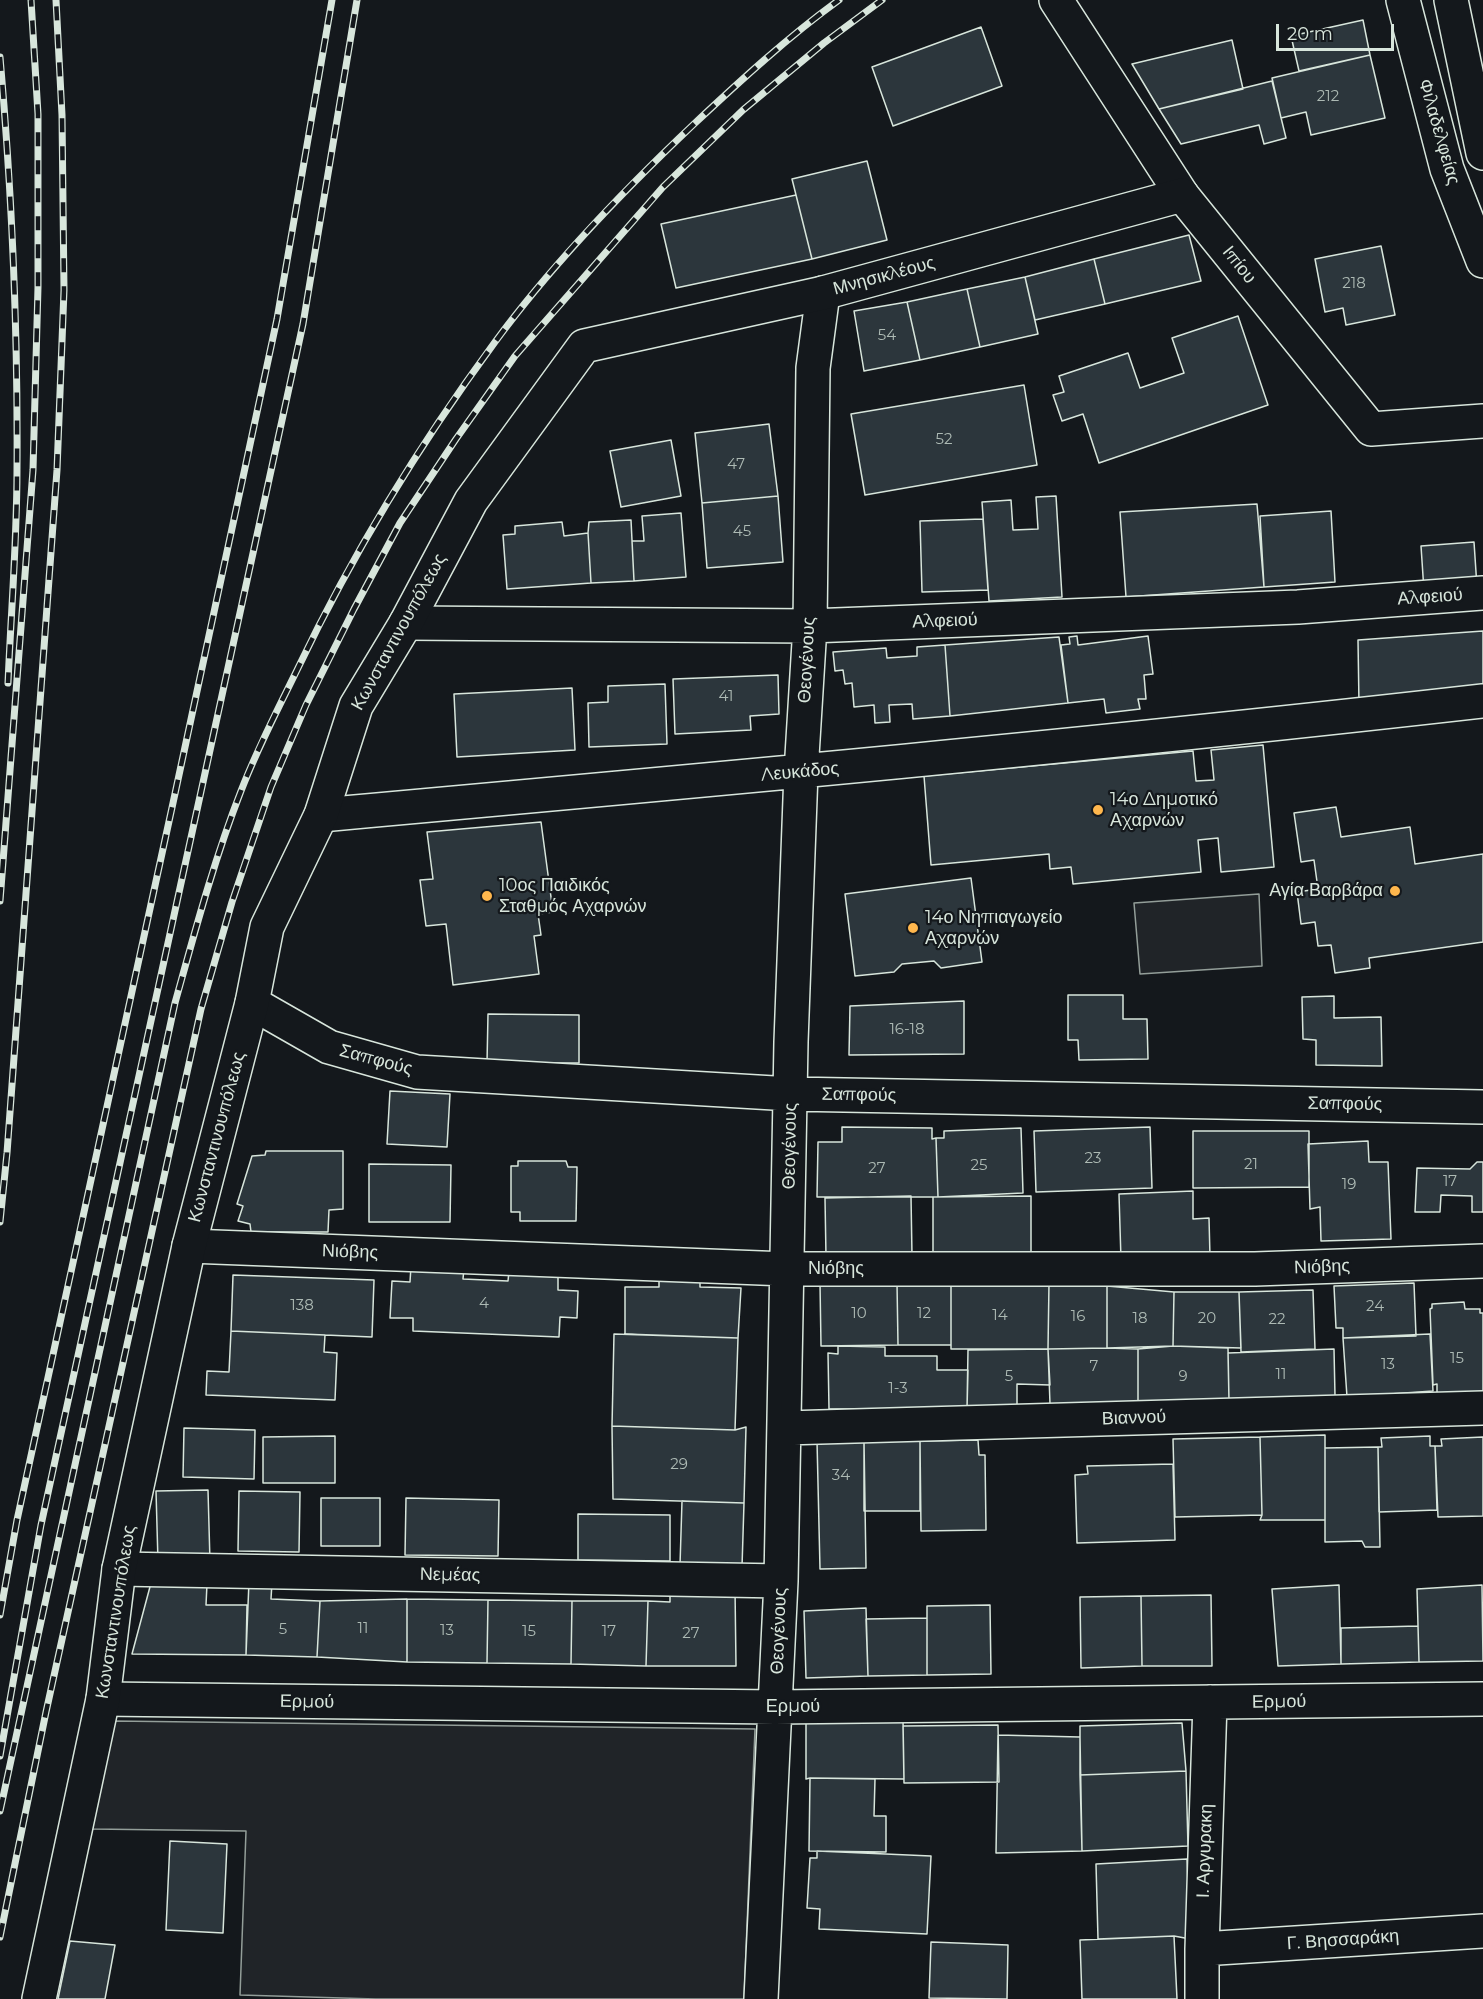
<!DOCTYPE html>
<meta charset="utf-8">
<style>
body{margin:0}
#map{position:relative;width:1483px;height:1999px;overflow:hidden;background:#14181c;font-family:Montserrat,sans-serif}
canvas{display:block}
.scale{position:absolute;left:1276px;top:24px;width:118px;height:27px;box-sizing:border-box;border:3px solid #d8e6dc;border-top:0;padding-left:8px;font-size:18px;line-height:21px;white-space:nowrap;color:#d8e6dc;-webkit-text-stroke:4px #14181c;paint-order:stroke}
</style>
<div id="map">
<canvas width="1483" height="1999"></canvas>
<div class="scale">20 m</div>
</div>
<script>
const c = document.querySelector('canvas').getContext('2d');
c.lineJoin = 'round';
function fill(path, color) { c.fillStyle = color; c.fill(path, 'evenodd'); }
function trace(path, color, width, dash) { c.strokeStyle = color; c.lineWidth = width; c.lineCap = dash ? 'butt' : 'round'; c.setLineDash(dash || []); c.stroke(path); }
function write(font, color, halo, rows, align = 'center') {
  c.font = font + ' Montserrat,sans-serif'; c.lineWidth = 4.5; c.setLineDash([]); c.textBaseline = 'middle'; c.strokeStyle = halo; c.fillStyle = color; for (const [text, x, y, turn = 0] of rows) {
    c.save(); c.translate(x, y); c.rotate((+turn || 0) * Math.PI / 180); c.textAlign = isNaN(turn) ? turn : align; if (halo) c.strokeText(text, 0, 0); c.fillText(text, 0, 0); c.restore();
  }
}
const green = new Path2D(`
 M1259 894 1262 966 1140 974 1134 903Z
 M114 1721 755 1729 744 1999H376L240 1995 246 1831 92 1829Z`);
const building = new Path2D(`
 M1363 20 1370 55 1299 71 1291 36Z
 M981 27 1002 86 893 126 872 67Z
 M1232 40 1243 89 1159 109 1132 64Z
 M1370 55 1385 118 1311 135 1306 112 1281 118 1272 78Z
 M1272 81 1286 138 1264 144 1259 125 1181 144 1159 109Z
 M867 161 887 240 812 259 792 179Z
 M796 195 812 259 676 288 661 224Z
 M1189 235 1201 281 1105 304 1094 259Z
 M1381 246 1395 315 1346 325 1343 308 1325 312 1315 259Z
 M1094 259 1105 304 1035 320 1025 277Z
 M1025 277 1038 334 980 347 967 289Z
 M967 289 980 347 920 360 907 302Z
 M907 302 920 360 864 371 854 311Z
 M1238 316 1268 405 1099 463 1083 414 1062 421 1053 395 1064 392 1059 376 1128 353 1140 388 1184 373 1172 338Z
 M1024 385 1037 465 865 495 851 414Z
 M769 424 778 496 702 503 695 433Z
 M671 440 681 496 621 507 610 451Z
 M778 496 783 562 707 568 702 503Z
 M1056 496 1062 597 989 601 982 502 1011 500 1013 530 1038 529 1036 497Z
 M1257 504 1264 587 1126 597 1120 512Z
 M1331 511 1335 582 1264 587 1260 516Z
 M681 513 686 577 634 581 632 541H644L642 516Z
 M983 519 988 590 922 592 920 521Z
 M631 520 634 581 591 583 588 533 589 522Z
 M562 522 564 536 588 533 591 583 507 589 503 535 515 534V526Z
 M1474 542 1477 587 1424 591 1421 546Z
 M1483 631V690L1359 705 1358 640Z
 M1077 636 1078 645 1148 636 1153 674 1144 675 1146 699H1138L1140 709 1106 713 1104 699 1068 703 1061 645 1070 644 1069 637Z
 M1059 637 1068 703 950 716 945 645Z
 M945 645 950 716 913 719 912 704 889 705 890 722 875 723 874 705 854 707 852 683 845 684 843 670 835 671 833 652 886 648 887 658 917 656V647Z
 M778 675 779 714 750 716 751 730 675 734 673 679Z
 M665 684 667 744 589 747 588 703 608 702V686Z
 M572 688 575 750 457 757 454 694Z
 M1263 745 1274 867 1221 872 1218 838 1198 840 1201 872 1073 884 1071 867 1050 869 1049 854 931 865 924 776 1193 751 1196 781 1214 780 1211 750Z
 M1336 807 1341 837 1410 827 1415 864 1483 854V942L1369 958 1370 968 1335 973 1331 945 1318 946 1315 922 1301 924 1297 892 1318 889 1314 860 1301 862 1294 813Z
 M541 822 553 912 538 914 541 935 534 936 539 974 453 985 446 924 426 926 420 880 433 879 427 832Z
 M971 878 982 962 941 968 934 961 902 964 894 972 855 976 845 894Z
 M1068 995H1123V1019H1147L1148 1059 1079 1060 1078 1040H1068Z
 M1334 996V1018L1381 1017 1382 1066 1316 1065V1040L1303 1039 1302 997Z
 M964 1001V1054L849 1055 850 1006Z
 M488 1014 579 1015V1063H487Z
 M390 1091 450 1094 447 1147 387 1144Z
 M842 1127 932 1128V1139L936 1138 938 1197H817L818 1142H842Z
 M1150 1127 1152 1188 1036 1192 1034 1131Z
 M1021 1128 1023 1193 938 1197 936 1138H944V1131Z
 M1193 1131H1309V1187L1193 1188Z
 M1368 1141 1369 1162H1388L1391 1239 1321 1241 1320 1207 1310 1209 1308 1144Z
 M266 1151H343V1209L329 1210 328 1232H251L250 1224 238 1221 243 1206 237 1204 252 1156 265 1155Z
 M518 1161H566L568 1167H577L576 1221H520V1212H511V1166H518Z
 M1477 1162H1483V1212H1472V1196L1441 1195 1440 1212H1415L1417 1168 1470 1169Z
 M369 1164 451 1165 450 1222H369Z
 M1193 1191V1219L1209 1218 1210 1257 1121 1260 1119 1194Z
 M911 1196 912 1256 826 1257 825 1198Z
 M1031 1196V1256H933V1197Z
 M411 1266 464 1268 463 1279 508 1281 509 1271 558 1273V1290L578 1291 577 1318 560 1317 559 1337 413 1331V1318H390L392 1281 410 1282Z
 M233 1275 374 1280 372 1337 231 1331Z
 M659 1277H700V1287L741 1288 738 1338 625 1334V1287H659Z
 M951 1282V1345H898L897 1283Z
 M951 1282 1049 1283 1048 1349H951Z
 M820 1283H897L898 1345 821 1346Z
 M1049 1283 1107 1286V1348L1048 1349Z
 M1414 1283 1416 1336 1343 1338V1328H1336L1334 1286Z
 M1107 1286 1174 1292 1173 1346 1107 1348Z
 M1313 1290 1315 1349 1241 1352 1239 1292Z
 M1174 1292H1239L1241 1348 1173 1346Z
 M1464 1302 1465 1309H1480V1313H1483V1392L1437 1394V1384L1433 1385 1430 1309 1432 1308V1304Z
 M231 1331 325 1335 324 1352 337 1353 335 1400 206 1395 207 1371 229 1372Z
 M614 1334 738 1338 735 1430 612 1426Z
 M1430 1334 1433 1391 1347 1397 1343 1338Z
 M838 1346 885 1347V1356H937V1370H968L967 1409H829L828 1353 838 1354Z
 M1173 1346 1228 1348 1229 1401 1138 1403V1349Z
 M1107 1348 1138 1349V1403L1050 1404 1048 1349Z
 M1048 1349 1050 1385 1017 1384V1405L967 1409 968 1350Z
 M1334 1349 1335 1396 1229 1401 1228 1353Z
 M612 1426 735 1430 746 1427 744 1503 613 1499Z
 M184 1428 255 1430 254 1479 183 1477Z
 M1325 1435V1520H1260L1262 1515 1260 1437Z
 M335 1436V1483H263V1437Z
 M1430 1436V1446H1435L1437 1510 1379 1512 1378 1447H1382L1381 1438Z
 M1260 1437 1262 1515 1175 1517 1173 1439Z
 M1483 1437V1516L1438 1517 1435 1446H1442L1441 1439Z
 M978 1440 979 1455H985L986 1530 921 1531 920 1441Z
 M817 1441H864L866 1568 820 1569Z
 M864 1441H920V1511H864Z
 M1378 1447 1380 1547H1365L1362 1541 1325 1542V1448Z
 M1173 1464 1175 1540 1077 1543 1075 1475 1088 1474 1087 1466Z
 M208 1490 210 1562H158L156 1491Z
 M239 1491 300 1492 299 1552 238 1551Z
 M321 1498H380V1546H321Z
 M406 1498 499 1500 498 1556 405 1555Z
 M682 1501 744 1503 742 1567 680 1565Z
 M578 1514 670 1515V1561L578 1560Z
 M249 1581 272 1582 271 1599 320 1601 317 1657 246 1655Z
 M151 1583 207 1584 206 1605H247L246 1655 132 1654Z
 M1339 1585 1341 1664 1278 1666 1272 1589Z
 M1482 1585 1483 1661 1419 1662 1417 1589Z
 M735 1588 736 1666H646L648 1601 670 1602V1589Z
 M1211 1595 1212 1666H1142L1141 1596Z
 M1141 1596 1142 1666 1081 1668 1080 1597Z
 M407 1599V1662L317 1657 320 1601Z
 M407 1599 488 1600 487 1663 407 1662Z
 M488 1600 572 1601 571 1664 487 1663Z
 M572 1601H648L646 1666 571 1664Z
 M990 1605 991 1674 927 1675V1606Z
 M866 1608 868 1676 806 1678 804 1611Z
 M927 1618V1675L868 1676 866 1619Z
 M1418 1626 1419 1662 1341 1664V1628Z
 M806 1719 903 1720 904 1779 810 1778 806 1779Z
 M1182 1723 1186 1771 1080 1775V1726Z
 M998 1725 999 1782 904 1783 903 1726Z
 M998 1735 1080 1737 1082 1851 996 1853Z
 M1186 1771 1188 1846 1082 1851 1080 1775Z
 M810 1778 875 1779 874 1816H886V1852L809 1851Z
 M170 1841 227 1844 223 1933 166 1930Z
 M817 1851 931 1856 927 1934 819 1929 820 1909 807 1908 810 1858H817Z
 M1187 1859 1190 1939 1174 1936 1098 1939 1096 1864Z
 M1174 1936 1177 1999H1082L1080 1940Z
 M70 1941 115 1945 105 1999H58Z
 M931 1942 1008 1945 1007 1999 929 1998Z`);
const street = new Path2D(`
 M1056 0 1182 195
 M406 623 810 626 1298 607 1483 593
 M321 815C709 780 1096 745 1483 701
 M252 1003 329 1047 417 1072 791 1094 1483 1107
 M189 1246 787 1269H1255L1483 1261
 M785 1428 1483 1408
 M119 1569 781 1581
 M103 1699 775 1707 1483 1699
 M1202 1949 1483 1931
 M761 1999 781 1581 791 1042 801 772 810 626 813 368 823 293
 M1202 1999V1949L1210 1702`);
const secondary = new Path2D(`
 M1403 0 1447 169 1483 261
 M1451 0 1483 153
 M39 1999 103 1699 119 1569 189 1246 252 1003 267 927 321 815 356 706 406 623 471 501 584 346 823 293 1182 195 1371 429 1483 421`);
const rail = new Path2D(`
 M0 57C12 194 18 332 17 470 17 541 11 612 8 683
 M0 901 33 470 38 287V114L31 0
 M0 1222 7 1153 57 470 64 290 62 115 56 0
 M0 1615 17 1520 173 803 277 319 332 0
 M0 1756 41 1525 303 324 357 0
 M0 1811 175 1003C195 931 214 860 241 791 257 749 278 709 298 668 353 553 419 445 495 342 553 263 623 191 694 124 740 81 788 37 839 0
 M0 1937 46 1712 201 1009 232 902 271 787 306 705 354 609 400 523 456 439 515 356 663 187 743 110 824 43 882 0`);
const markers = [
 [1098,810,6,"#ffb74d"],
 [1395,891,6,"#ffb74d"],
 [487,896,6,"#ffb74d"],
 [913,928,6,"#ffb74d"]
];
const numberNames = [
 ["212",1328,97],
 ["218",1354,284],
 ["54",887,336],
 ["52",944,440],
 ["47",736,465],
 ["45",742,532],
 ["41",726,697],
 ["16-18",907,1030],
 ["23",1093,1159],
 ["21",1251,1165],
 ["25",979,1166],
 ["27",877,1169],
 ["17",1450,1182],
 ["19",1349,1185],
 ["4",484,1304],
 ["138",302,1306],
 ["24",1375,1307],
 ["10",859,1314],
 ["12",924,1314],
 ["14",1000,1316],
 ["16",1078,1317],
 ["18",1140,1319],
 ["20",1207,1319],
 ["22",1277,1320],
 ["15",1457,1359],
 ["13",1388,1365],
 ["7",1094,1367],
 ["11",1281,1375],
 ["5",1009,1377],
 ["9",1183,1377],
 ["1-3",898,1389],
 ["29",679,1465],
 ["34",841,1476],
 ["11",363,1629],
 ["5",283,1630],
 ["13",447,1631],
 ["15",529,1632],
 ["17",609,1632],
 ["27",691,1634]
];
const streetNames = [
 ["Φιλαδελφείας",1439,132,74],
 ["Ιπίου",1239,265,51],
 ["Μνησικλέους",884,276,-15],
 ["Αλφειού",1430,597,-4],
 ["Αλφειού",945,621,-2],
 ["Κωνσταντινουπόλεως",399,632,-61],
 ["Θεογένους",807,660,-87],
 ["Λευκάδος",800,772,-5],
 ["Σαπφούς",376,1060,15],
 ["Σαπφούς",859,1095,1],
 ["Σαπφούς",1345,1104,1],
 ["Κωνσταντινουπόλεως",217,1137,-75],
 ["Θεογένους",790,1146,-89],
 ["Νιόβης",350,1252,2],
 ["Νιόβης",1322,1267,-2],
 ["Νιόβης",836,1269],
 ["Βιαννού",1134,1418,-2],
 ["Νεμέας",450,1575,1],
 ["Κωνσταντινουπόλεως",116,1612,-81],
 ["Θεογένους",779,1631,-88],
 ["Ερμού",307,1702,1],
 ["Ερμού",1279,1702,-1],
 ["Ερμού",793,1707],
 ["Ι. Αργυρακη",1205,1851,-88],
 ["Γ. Βησσαράκη",1343,1940,-4]
];
const poiNames = [
 ["14ο Δημοτικό",1110,800],
 ["Αχαρνών",1110,821],
 ["10ος Παιδικός",499,886],
 ["Σταθμός Αχαρνών",499,907],
 ["Αγία Βαρβάρα",1383,891,"right"],
 ["14ο Νηπιαγωγείο",925,918],
 ["Αχαρνών",925,939]
];
fill(green, '#202428');
trace(green, '#939e99', 1.5);
fill(building, '#2c363c');
trace(building, '#d8e6dc', 1.5);
trace(street, '#d8e6dc', 36);
trace(secondary, '#d8e6dc', 36);
trace(street, '#14181c', 33);
trace(secondary, '#14181c', 33);
trace(rail, '#d8e6dc', 7);
trace(rail, '#14181c', 4.5, [14]);
for (const [x, y, r, color] of markers) { const dot = new Path2D(); dot.arc(x, y, r, 0, 2 * Math.PI); c.fillStyle = color; c.fill(dot); trace(dot, '#14181c', 2); }
write('15px', '#adbab4', null, numberNames);
write('18px', '#d8e6dc', '#14181c', streetNames);
write('18px', '#d8e6dc', '#14181c', poiNames, 'left');
</script>
